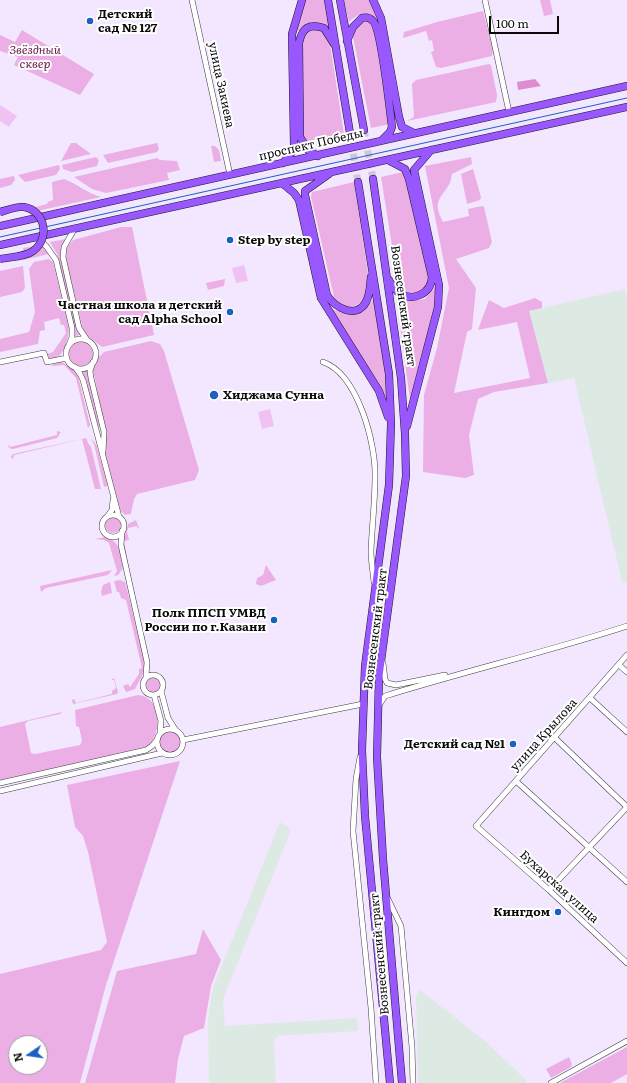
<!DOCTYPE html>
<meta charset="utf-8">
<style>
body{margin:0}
#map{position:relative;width:627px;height:1083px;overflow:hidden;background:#f2e7ff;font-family:Literata,serif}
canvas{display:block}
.north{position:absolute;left:8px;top:1035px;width:40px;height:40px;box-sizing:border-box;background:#fff;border:1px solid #9d9d9d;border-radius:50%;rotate:257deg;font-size:11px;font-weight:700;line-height:16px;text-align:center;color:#0a0a0a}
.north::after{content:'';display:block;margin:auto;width:14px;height:18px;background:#1a61c2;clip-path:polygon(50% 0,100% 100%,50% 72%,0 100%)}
.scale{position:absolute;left:489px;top:16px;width:70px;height:18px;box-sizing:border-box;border:2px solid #0a0a0a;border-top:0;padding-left:5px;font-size:12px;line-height:14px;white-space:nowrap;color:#0a0a0a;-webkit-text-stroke:3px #fff;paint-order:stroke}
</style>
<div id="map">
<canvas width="627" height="1083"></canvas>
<div class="north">N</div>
<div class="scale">100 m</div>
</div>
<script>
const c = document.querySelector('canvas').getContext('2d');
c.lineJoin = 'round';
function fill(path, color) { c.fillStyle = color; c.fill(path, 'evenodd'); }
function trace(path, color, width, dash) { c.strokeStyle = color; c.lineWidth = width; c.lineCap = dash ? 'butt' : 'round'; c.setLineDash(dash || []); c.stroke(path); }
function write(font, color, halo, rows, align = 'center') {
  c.font = font + ' Literata,serif'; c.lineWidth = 4; c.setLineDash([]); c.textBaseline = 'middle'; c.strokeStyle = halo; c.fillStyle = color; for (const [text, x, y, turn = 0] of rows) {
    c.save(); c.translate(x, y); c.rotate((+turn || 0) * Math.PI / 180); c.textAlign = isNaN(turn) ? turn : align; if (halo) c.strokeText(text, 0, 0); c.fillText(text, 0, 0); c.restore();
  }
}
const industrial = new Path2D(`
 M625 289 627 299V581L622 582 574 378 548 383 529 311Z
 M280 822 291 830 225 994 223 1003 225 1026 357 1018 358 1031 277 1036V1038L274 1039 276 1083H209L208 1021 213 987Z
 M420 990 484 1040 527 1081 525 1083H418L416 995Z`);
const green = new Path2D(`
 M304 0H324L330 28C315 24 307 25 294 33Z
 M344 0H369L378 21C368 10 358 13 349 22Z
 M540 0H550L553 14 544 16Z
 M483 11 493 50 492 56 441 68 436 67 431 52 434 51 432 40 429 41 426 31 403 38 404 32 437 22Z
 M362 22H369L375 31 390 124 371 128 353 37V30Z
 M315 28 324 31 330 44 344 134 307 142 302 138 300 46C302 36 304 31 315 28Z
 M22 30 94 74 80 95 14 65 18 57 0 51V35L15 42Z
 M489 64 491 65 497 95 496 102 407 121 414 117 412 84 416 80Z
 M71 143H76L91 154 61 161Z
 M157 143 159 149 157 152 108 163 103 155Z
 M211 146H215L219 150 221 161 214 162Z
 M96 157 99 160 97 166 72 172 63 169 62 165Z
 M471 157 472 164 452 174C451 177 451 181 450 183 440 200 432 201 443 222L469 216 468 209 482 206 484 207 492 242 489 248 456 259 476 288 472 329 467 332 454 393 530 378 517 322 478 330 489 300 504 308 535 298 542 302V308L529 311 548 383 494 392 478 399 469 435 474 475 465 478 423 472 424 395 437 348 449 288 425 166Z
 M157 158 160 160 177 161 180 170 167 173 169 180 106 193 92 189 74 177Z
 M59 165 60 169 56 175 25 182 18 175Z
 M473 169 481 197 480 200 467 204 461 174Z
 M403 172 407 177 429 271V282L419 293 406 292 398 283 381 177Z
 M14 176 15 180 11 185 0 188V179Z
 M64 179C77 184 87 193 101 197L37 211 32 208 47 204 48 202 53 200 52 182Z
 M354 182 371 293C359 305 347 316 334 297L311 197 312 192Z
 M121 227H132L154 335 102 347 85 334 83 330 66 258 67 248 73 240Z
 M66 239 62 248 61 258 80 335 75 336 57 254 50 242Z
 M41 245 44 247 49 254 23 260 25 256 23 248Z
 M49 259 53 262 69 329C69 335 64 353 59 356 57 358 53 358 50 358L47 354 53 352 66 333 64 325H61L59 318 44 322 45 330 40 331 38 344 0 352V339L29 332 35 312 29 269 34 262Z
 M23 266 25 288 22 292 0 297V271Z
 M225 279 224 286 208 290 206 283Z
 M437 284 434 309 410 400 396 295 410 301 425 299Z
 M374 298 387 376 389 408 380 385 329 307C347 318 362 316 374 298Z
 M151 341 160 344 164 351 199 470 195 480 137 494 134 499 131 514 125 515 119 509 104 449 105 429 93 370 98 358 104 352Z
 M69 354a12 12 0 1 1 24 0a12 12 0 1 1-24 0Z
 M62 362 77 372 90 425 88 428 76 378 64 365 52 366 53 364Z
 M87 371 99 426 97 430 83 372Z
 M57 431 61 432 57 438 13 449 9 448 8 444 10 447 57 435Z
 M86 438 88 443 91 447 101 489H95L82 439 14 455 13 459 11 457 13 454Z
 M90 438 96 444 108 486 104 487 94 444Z
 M105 525a8 8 0 1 1 16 0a8 8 0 1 1-16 0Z
 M136 520 139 528 138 529 137 526 128 528 127 532 129 540 124 541 133 589 123 541 128 524Z
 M106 537C121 542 120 554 123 568L118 575 114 576 117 571 109 543 104 540 95 539Z
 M266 565 276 580 261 586 256 584 257 578 263 575Z
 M112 570 108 575 46 588 41 592 40 586Z
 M120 580 125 582 126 585 146 668 135 689 126 692 123 686 128 684 130 687 139 674V669L142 668 126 600 121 598 119 592H117L114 581Z
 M110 582 112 593 102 596 101 591 103 585Z
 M146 685a8 8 0 1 1 16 0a8 8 0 1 1-16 0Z
 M114 678 118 692 117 694 73 704 72 700 74 699 76 703 112 694V691L116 688 114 680H111Z
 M138 695C162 697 162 731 149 746L0 781V727L62 712 60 714 28 721 25 724 31 753 35 754 80 745 82 741 79 727 76 726 75 710Z
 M159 742a11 11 0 1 1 22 0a11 11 0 1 1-22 0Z
 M180 761 106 985 80 1083H0V974L101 950 107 942 88 852 83 836 75 827 67 785ZM16 1043H40V1067H16Z
 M203 929 221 960 211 986 204 1028 184 1036 178 1059 175 1083H85L117 971 196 954Z
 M627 1047V1074L611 1083H560Z
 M569 1057 572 1064 571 1067 551 1078 546 1069Z`);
const forest = new Path2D(`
 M535 79 541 86 518 90 517 82Z`);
const pitch = new Path2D(`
 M0 105 17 116 9 127 0 121Z
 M244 265 248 281 236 283 232 268Z
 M270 409 274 426 262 429 258 412Z`);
const majorTunnel = new Path2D(`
 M364 130 373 179
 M350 133 358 182`);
const minor = new Path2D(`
 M192 0 230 175
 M485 0 509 112
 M75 228 64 247 63 257 79 328 87 340
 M39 240 46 246 56 260 72 328V337L69 345
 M66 354a15 15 0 1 1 30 0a15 15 0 1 1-30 0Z
 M0 362 44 353 47 362 67 358
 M93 362 90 371 91 378 104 432 103 452
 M323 362C358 374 376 444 375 477 375 502 372 526 371 551 371 561 373 572 374 582
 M75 367 80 374 83 380 119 517
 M102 526a11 11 0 1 1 22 0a11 11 0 1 1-22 0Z
 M107 517 112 510 113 500
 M122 531 121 545 147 662 146 676
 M627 655 476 826 549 890 627 963
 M383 663 385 679 387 683 396 685 445 675
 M619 665 627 672
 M143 685a10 10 0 1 1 20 0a10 10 0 1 1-20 0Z
 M161 691 168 718 175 729
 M154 695 161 721 160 732
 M590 698 627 732
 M379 705 385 696C465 671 547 652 627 626
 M157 742a13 13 0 1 1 26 0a13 13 0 1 1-26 0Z
 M555 738 627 807
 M183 740 363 704
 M360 757 356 779 353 831 371 1008 376 1083
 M516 781 627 882
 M0 783 146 750 152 746 156 741
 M0 791 162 753
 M549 890 627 807
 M388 899 401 926 412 1047 413 1083
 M551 1083 627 1041`);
const major = new Path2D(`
 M328 0 350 133
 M340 0 364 130
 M373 0 381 18 399 117 402 127 414 133
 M347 41 353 27 362 18C366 17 370 18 373 21 381 29 390 111 392 127L390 132 383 139
 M318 156 308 150 300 137 299 43C302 28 309 23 324 28L336 47
 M388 160 405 169 409 179 432 277C431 294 413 302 399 293 395 290 392 285 389 280
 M283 163 293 151 294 146 292 34 302 0
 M329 174 305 191V195L327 295C334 307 356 320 366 302 370 295 370 286 371 277
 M373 179 401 378 405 434 406 476 379 676 377 757 383 859 402 1083
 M358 182 389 374 391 424 389 485 365 666 362 750 365 816 390 1083
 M282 183 294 193 299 200 321 298 379 391 388 417
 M0 226 627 86
 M0 245 627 107
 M407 426 438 307 439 285 414 170 431 150`);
const tram = new Path2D(`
 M0 237 627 98`);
const majorBridge = new Path2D(`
 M0 212C7 210 17 206 24 207 46 211 50 239 33 251 25 257 10 257 0 259`);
const markers = [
 [90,21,4,"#1a61c2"],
 [230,240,4,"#1a61c2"],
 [230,312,4,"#1a61c2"],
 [214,395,5,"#1a61c2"],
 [274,620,4,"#1a61c2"],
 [513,744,4,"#1a61c2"],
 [558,912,4,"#1a61c2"]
];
const poiNames = [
 ["Детский",98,14,"left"],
 ["сад № 127",98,28,"left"],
 ["Step by step",238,240,"left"],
 ["Частная школа и детский",222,305],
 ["сад Alpha School",222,319],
 ["Хиджама Сунна",223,395,"left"],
 ["Полк ППСП УМВД",266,613],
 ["России по г.Казани",266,627],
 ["Детский сад №1",505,744],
 ["Кингдом",550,912]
];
const parkNames = [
 ["Звёздный",35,50],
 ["сквер",35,64]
];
const streetNames = [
 ["улица Закиева",221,85,78],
 ["проспект Победы",311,145,-13],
 ["Вознесенский тракт",403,306,82],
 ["Вознесенский тракт",376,629,-83],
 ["улица Крылова",544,735,-48],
 ["Бухарская улица",559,887,42],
 ["Вознесенский тракт",380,954,-95]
];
fill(industrial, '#ddeae4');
fill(green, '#ebafe5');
fill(forest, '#dd8dcf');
fill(pitch, '#f0c2f2');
trace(majorTunnel, '#cfc6da', 7, [7, 3.5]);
trace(minor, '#3d3d3d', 6);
trace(major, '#1b1b1b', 8);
trace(minor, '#fff', 5);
trace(major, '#9857ff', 7);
trace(tram, '#1a61c2', 1);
trace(majorBridge, '#1b1b1b', 8, []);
trace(majorBridge, '#9857ff', 7);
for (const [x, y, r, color] of markers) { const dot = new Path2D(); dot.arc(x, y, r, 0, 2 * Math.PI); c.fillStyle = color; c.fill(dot); trace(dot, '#fff', 1.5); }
write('bold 12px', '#0a0a0a', '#fff', poiNames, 'right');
write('italic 12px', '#651844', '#fff', parkNames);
write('12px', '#0a0a0a', '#fff', streetNames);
</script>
